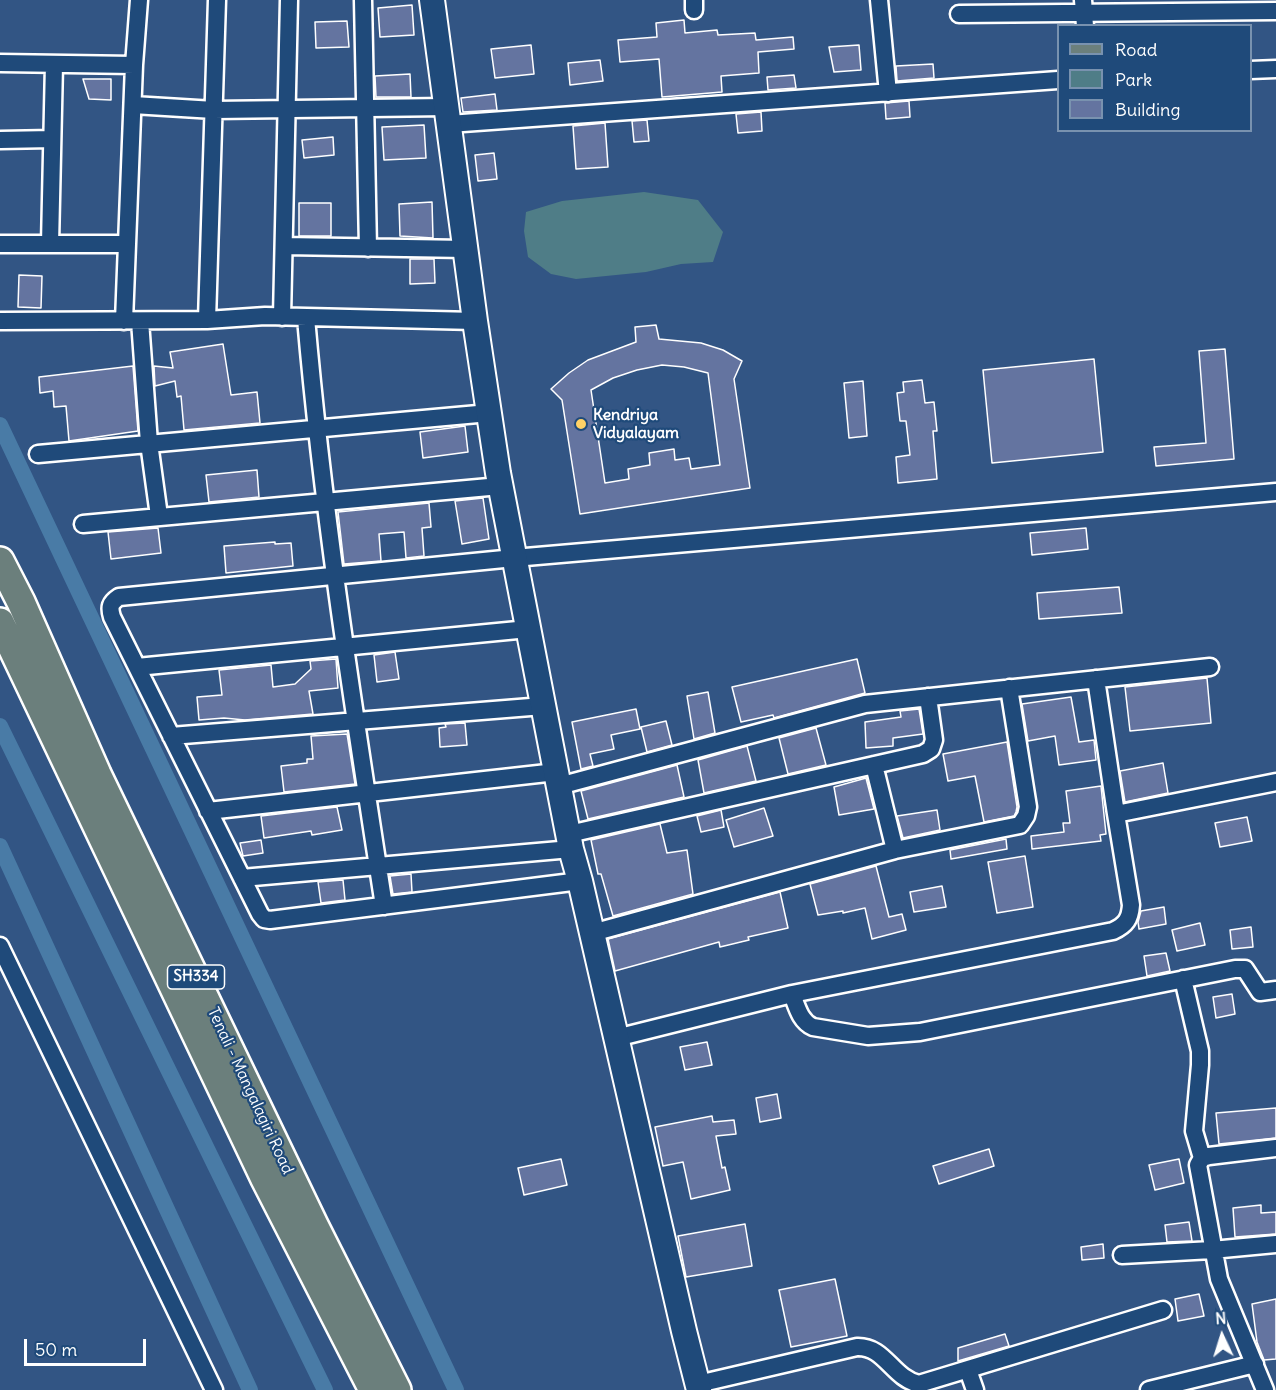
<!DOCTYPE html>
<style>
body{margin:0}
#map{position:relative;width:1276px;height:1390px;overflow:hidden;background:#325584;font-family:Delius,sans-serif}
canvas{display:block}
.legend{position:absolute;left:1057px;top:24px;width:195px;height:108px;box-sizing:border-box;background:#1f4a7a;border:2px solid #7992af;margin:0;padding:8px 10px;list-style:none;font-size:18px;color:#fff}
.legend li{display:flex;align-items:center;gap:12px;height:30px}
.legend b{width:30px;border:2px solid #7992af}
.north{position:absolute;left:1192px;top:1306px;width:60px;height:60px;-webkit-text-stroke:4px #1f4a7a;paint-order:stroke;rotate:356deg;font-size:16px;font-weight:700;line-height:24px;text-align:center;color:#fff}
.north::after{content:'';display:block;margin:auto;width:21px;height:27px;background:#fff;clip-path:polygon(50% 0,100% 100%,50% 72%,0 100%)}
.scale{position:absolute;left:24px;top:1339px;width:122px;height:27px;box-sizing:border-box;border:3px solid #fff;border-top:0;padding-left:8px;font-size:18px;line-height:21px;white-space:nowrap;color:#fff;-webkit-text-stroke:4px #1f4a7a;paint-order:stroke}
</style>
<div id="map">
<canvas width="1276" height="1390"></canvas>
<ul class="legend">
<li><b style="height:8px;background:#6b7f7c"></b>Road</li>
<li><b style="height:16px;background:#4f7d87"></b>Park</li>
<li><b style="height:16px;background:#6474a0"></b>Building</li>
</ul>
<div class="north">N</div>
<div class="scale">50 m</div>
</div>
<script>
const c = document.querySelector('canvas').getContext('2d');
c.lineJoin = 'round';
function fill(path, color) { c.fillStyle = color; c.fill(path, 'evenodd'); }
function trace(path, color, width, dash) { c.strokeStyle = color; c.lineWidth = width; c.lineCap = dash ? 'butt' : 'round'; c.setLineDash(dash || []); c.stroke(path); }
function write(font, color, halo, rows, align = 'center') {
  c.font = font + ' Delius,sans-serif'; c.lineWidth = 4.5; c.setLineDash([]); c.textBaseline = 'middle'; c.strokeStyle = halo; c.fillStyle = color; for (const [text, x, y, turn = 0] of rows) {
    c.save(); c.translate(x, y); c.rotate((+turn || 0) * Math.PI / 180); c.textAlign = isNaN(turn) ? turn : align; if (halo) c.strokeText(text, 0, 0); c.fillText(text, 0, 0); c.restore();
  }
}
const green = new Path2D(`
 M644 192 698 200 723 232 713 262 681 264 646 272 576 279 551 274 528 257 524 231 526 212 562 201Z`);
const canal = new Path2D(`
 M0 425 456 1390
 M0 726 325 1390
 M0 846 250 1390`);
const building = new Path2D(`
 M412 5 414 35 380 37 378 8Z
 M684 20 685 33 717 30 718 35 755 33 756 40 793 37 794 49 758 52 759 73 721 76 722 92 662 97 659 59 620 62 618 40 657 37 656 23Z
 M347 21 349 47 316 48 315 22Z
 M531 45 534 74 495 78 491 49Z
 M859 45 861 70 834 72 829 47Z
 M600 60 603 81 570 85 568 63Z
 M933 64 934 78 897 81 896 66Z
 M410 74 411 97H376L375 76Z
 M794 75 796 88 768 90 767 77Z
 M83 79H111V100L89 99Z
 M495 94 497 110 463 112 461 98Z
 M909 101 910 117 886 119 885 103Z
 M761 112 762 131 738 133 736 114Z
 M647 120 649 141 634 142 632 121Z
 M605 123 608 167 576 169 573 126Z
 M424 125 426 158 384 160 382 127Z
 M333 137 334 155 304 158 302 140Z
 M494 153 497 179 478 181 475 155Z
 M432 202 433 238 400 236 399 204Z
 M299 203H331V236H299Z
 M410 259H434L435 283 410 284Z
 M19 275 42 276 41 308 18 307Z
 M656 325 659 339 701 343 723 350 742 361 734 379 750 488 580 514 562 400 551 389 569 373 588 360 636 342 635 327ZM662 365 684 367 708 373 720 465 691 469 689 458 675 460 674 449 649 453 650 465 628 469 629 479 605 483 591 390 613 378 637 370Z
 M223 344 231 395 257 392 260 423 184 430 181 396 177 397 175 381 155 386 154 366 173 368 170 352Z
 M1225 349 1234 459 1156 466 1154 447 1206 443 1199 351Z
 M1094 359 1103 452 992 463 983 370Z
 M133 366 138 431 69 441 66 406 54 407 53 391 40 393 39 377Z
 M922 380 925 403 934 402 937 431H933L937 479 898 483 896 457 910 455 906 421H900L897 393 904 392 903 382Z
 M863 381 867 436 849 438 844 383Z
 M465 426 468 452 423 458 420 432Z
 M257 470 259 497 209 502 206 475Z
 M483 498 489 539 462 544 455 501Z
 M429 503 431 527 422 528 424 556 406 558 404 532 379 534 381 561 344 564 338 512Z
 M158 528 161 553 111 559 108 532Z
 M1086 528 1088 549 1032 555 1030 533Z
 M275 542V544L291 543 293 566 226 573 224 546Z
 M1119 587 1122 613 1039 619 1037 593Z
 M395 652 399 679 377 682 374 655Z
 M336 659 338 688 309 691 313 714 245 720 224 718 199 720 197 697 222 695 219 670 271 665 273 687 295 684 311 669 310 661Z
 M857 659 865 693 774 718 773 715 741 722 732 687Z
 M1207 678 1211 723 1130 731 1125 687Z
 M708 692 715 733 694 739 687 696Z
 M1071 697 1079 742 1094 740 1096 760 1059 765 1055 736 1028 741 1022 704Z
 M636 709 640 729 611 735 614 749 590 754 593 766 581 769 572 722Z
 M919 709 923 734 893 738V746L866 748 865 722 901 717 900 711Z
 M666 721 672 745 647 752 641 727Z
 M465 723 467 745 440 747 439 728 446 727 445 724Z
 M816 728 826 765 788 774 779 738Z
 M347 734 355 784 284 792 281 766 307 763V759H313L311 736Z
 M1007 742 1017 807 1016 812 1014 816 984 822 975 776 948 781 943 754Z
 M747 746 756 781 704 793 698 760Z
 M1163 763 1168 793 1125 802 1120 771Z
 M677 765 684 797 588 819 581 791Z
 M866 778 874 809 839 815 834 787Z
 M1101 786 1106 834 1100 835 1101 841 1032 849 1031 836 1064 832 1063 823H1070L1066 791Z
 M337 807 342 830 312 835 311 831 264 838 261 816Z
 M764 808 773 836 734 847 726 820Z
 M721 810 724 827 701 832 697 816Z
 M937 810 940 830 903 838 897 816Z
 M1247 817 1252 841 1220 847 1215 823Z
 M660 824 667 853 687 850 693 894 613 916 601 874H598L591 840Z
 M1006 839 1007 849 951 859 950 850Z
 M261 840 263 853 243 856 240 843Z
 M1025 856 1033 907 997 913 988 862Z
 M876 866 889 917 902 914 906 930 872 939 865 908 843 913V911L818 915 810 884Z
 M411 874 412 892 393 894 390 876Z
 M343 880 345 900 321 903 318 882Z
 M942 886 946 907 914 912 910 892Z
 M780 892 788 928 748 937 749 940 720 947 719 942 615 971 608 939Z
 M1164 907 1166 924 1139 929 1138 922 1141 911Z
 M1200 923 1205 945 1177 951 1172 930Z
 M1251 927 1253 947 1232 949 1230 930Z
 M1166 953 1170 971 1147 976 1144 956Z
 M1232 994 1235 1014 1216 1018 1213 997Z
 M707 1042 712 1065 685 1070 680 1047Z
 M777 1094 781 1118 760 1122 756 1098Z
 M1276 1108V1138L1219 1144 1216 1113Z
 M712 1116 713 1122 734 1120 736 1134 716 1136 722 1168 725 1167 730 1190 691 1199 683 1162 663 1166 655 1127Z
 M989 1149 994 1166 939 1184 933 1166Z
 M561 1159 567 1185 524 1195 518 1168Z
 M1179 1159 1184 1183 1155 1190 1149 1165Z
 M1261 1205V1213L1276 1212V1234L1235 1237 1233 1208Z
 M1189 1222 1192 1241 1167 1242 1165 1225Z
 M745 1224 752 1266 686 1277 678 1236Z
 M1103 1244 1104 1258 1082 1260 1081 1247Z
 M835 1279 847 1336 791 1347 779 1290Z
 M1199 1294 1204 1316 1178 1321 1175 1299Z
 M1276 1299V1359L1264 1360 1257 1342 1252 1304Z
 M1005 1334 1009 1346 958 1361V1348Z`);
const minor = new Path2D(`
 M363 0 368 248
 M694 0V10
 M879 0 888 93
 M1083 0 1085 26
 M959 14 1276 11
 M0 63 134 65
 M1250 70 1276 69
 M133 105 214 110 447 107
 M449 124 1058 80
 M0 140 52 139
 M0 244H127
 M50 244 54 64
 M284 246 466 249
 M282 317 289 0
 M306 318C323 515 354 711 384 906
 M207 320 217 0
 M0 321 207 320 265 316 475 321
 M124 321 134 65 139 0
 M140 321 149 443 159 516
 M38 454 489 413
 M83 524 500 486
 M137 667 528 629
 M1096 679 1116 814 1276 782
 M171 736 543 706
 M874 765 895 850
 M559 786 865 704 1210 667
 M208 811 556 772
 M569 834 923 754 931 749 934 740 928 697
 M242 878 571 849
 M580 881 270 920 264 919 260 914 112 617C109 607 110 603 119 597L514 558 1276 492
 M592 933 895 850 1020 825 1026 816 1028 807 1009 688
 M0 946 214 1390
 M1183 979 1200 1051V1065L1194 1131 1202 1158
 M792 994C797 1007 800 1021 813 1027L868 1036 920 1032 1235 969H1245L1260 992 1276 990
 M616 1038 792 994 1113 931C1126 925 1130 919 1131 905L1116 814
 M1122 1255 1212 1250 1276 1244
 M968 1370 975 1390
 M698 1384 857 1347C885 1346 892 1378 919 1384L1163 1310
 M1149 1390 1255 1364
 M1265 1390 1219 1279 1198 1165 1202 1158 1209 1156 1276 1148`);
const secondary = new Path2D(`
 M432 0 475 321 498 473 571 849 580 881 684 1331 699 1390`);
const primary = new Path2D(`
 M0 561 21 602 97 774 314 1225 397 1390
 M0 622 264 1177 373 1390`);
const markers = [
 [581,424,6,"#ffd166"]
];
const shields = [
 [196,977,57]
];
const shieldNames = [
 ["SH334",196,977]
];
const poiNames = [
 ["Kendriya",593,415],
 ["Vidyalayam",593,433]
];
const streetNames = [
 ["Tenali - Mangalagiri Road",250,1091,65]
];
fill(green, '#4f7d87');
trace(canal, '#497ba6', 16);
fill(building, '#6474a0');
trace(building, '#fff', 1.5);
trace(minor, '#fff', 21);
trace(secondary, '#fff', 28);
trace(primary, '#fff', 32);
trace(minor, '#1f4a7a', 16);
trace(secondary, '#1f4a7a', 24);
trace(primary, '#6b7f7c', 27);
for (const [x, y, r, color] of markers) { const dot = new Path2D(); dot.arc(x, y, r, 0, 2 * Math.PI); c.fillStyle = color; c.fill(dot); trace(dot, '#1f4a7a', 2); }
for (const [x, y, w] of shields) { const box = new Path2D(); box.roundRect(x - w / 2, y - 12, w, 24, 4.5); c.fillStyle = '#1f4a7a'; c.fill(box); trace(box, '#fff', 1.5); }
write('bold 15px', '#fff', null, shieldNames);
write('bold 16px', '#fff', '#1f4a7a', poiNames, 'left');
write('16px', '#fff', '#1f4a7a', streetNames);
</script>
